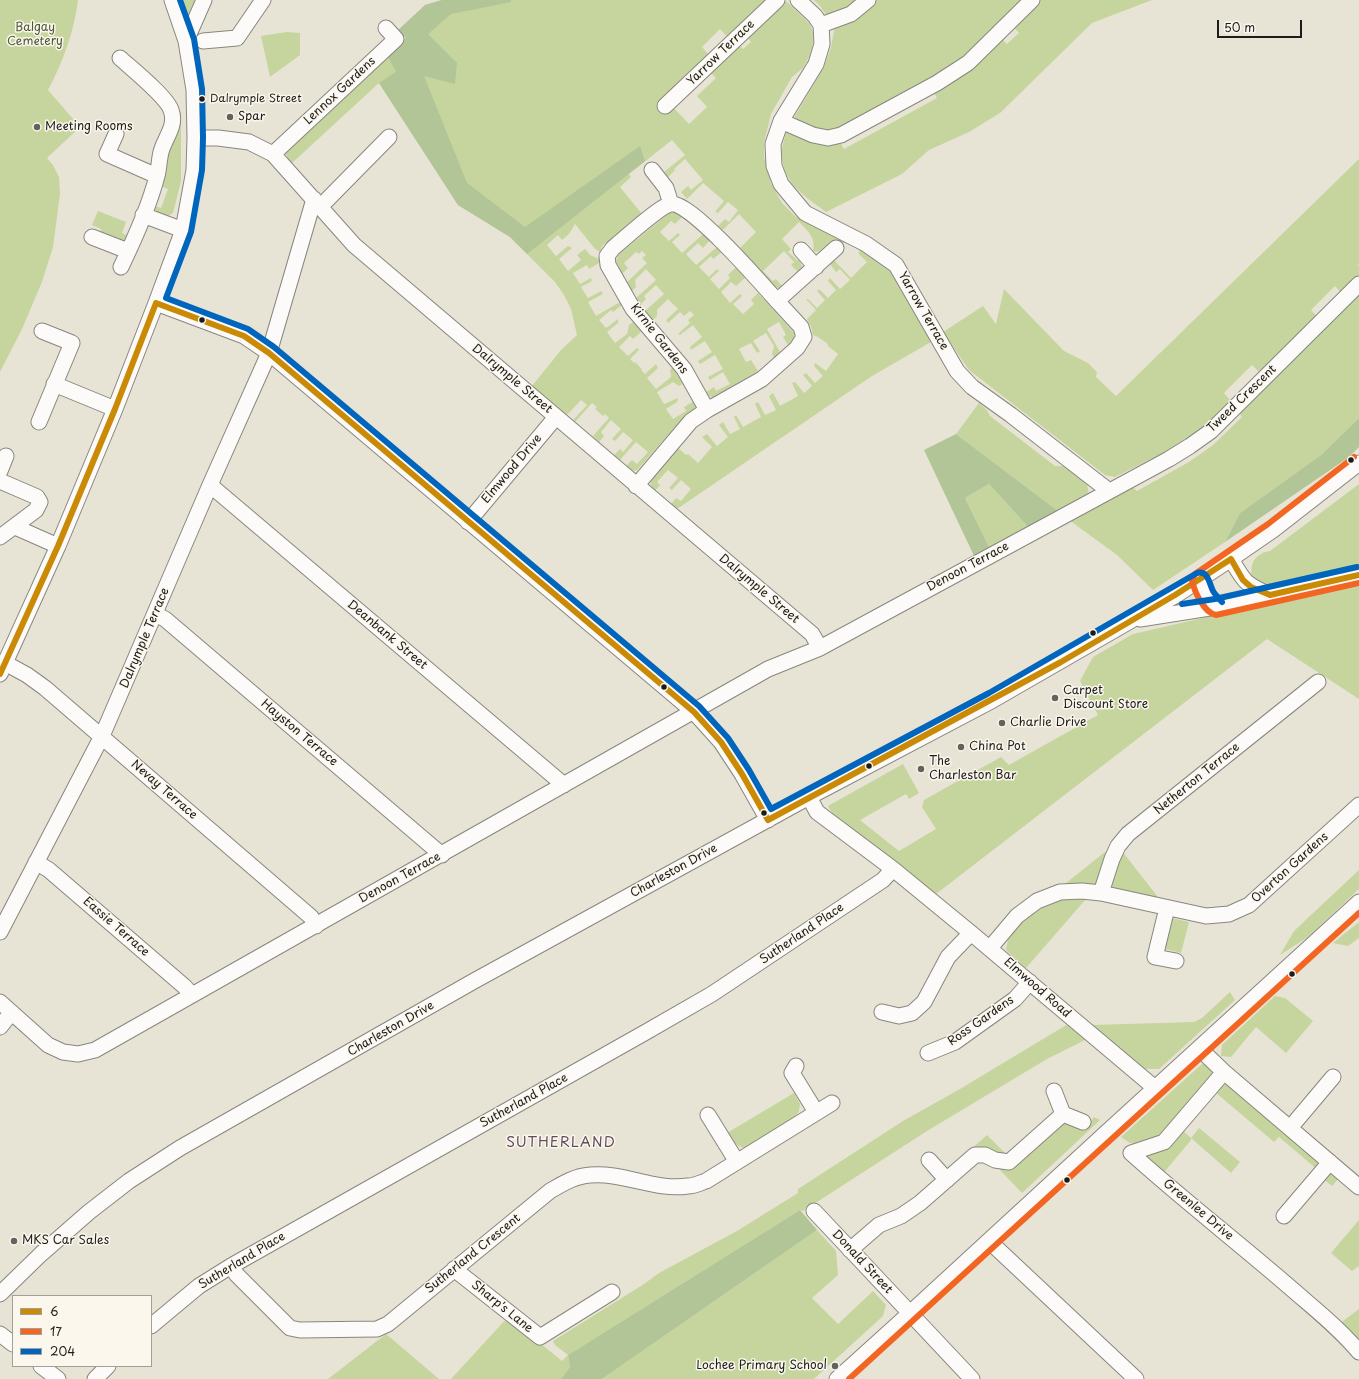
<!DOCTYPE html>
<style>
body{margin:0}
#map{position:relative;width:1359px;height:1379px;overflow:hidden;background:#e8e4d5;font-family:"Playpen Sans",sans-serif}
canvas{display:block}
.legend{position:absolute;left:12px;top:1295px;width:140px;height:72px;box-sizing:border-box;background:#fbf7ec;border:1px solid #a29f99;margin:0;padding:5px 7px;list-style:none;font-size:12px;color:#1c1c1c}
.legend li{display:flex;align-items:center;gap:8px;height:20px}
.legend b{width:20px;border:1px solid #a29f99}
.scale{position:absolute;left:1217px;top:20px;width:85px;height:18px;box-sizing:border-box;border:2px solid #1c1c1c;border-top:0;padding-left:5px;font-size:12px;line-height:14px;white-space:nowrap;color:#1c1c1c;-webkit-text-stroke:3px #fbf7ec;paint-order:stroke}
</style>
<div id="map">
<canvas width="1359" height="1379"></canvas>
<ul class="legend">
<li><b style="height:5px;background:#cb8a06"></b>6</li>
<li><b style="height:5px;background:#f26522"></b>17</li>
<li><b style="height:5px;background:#0065bd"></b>204</li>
</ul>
<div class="scale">50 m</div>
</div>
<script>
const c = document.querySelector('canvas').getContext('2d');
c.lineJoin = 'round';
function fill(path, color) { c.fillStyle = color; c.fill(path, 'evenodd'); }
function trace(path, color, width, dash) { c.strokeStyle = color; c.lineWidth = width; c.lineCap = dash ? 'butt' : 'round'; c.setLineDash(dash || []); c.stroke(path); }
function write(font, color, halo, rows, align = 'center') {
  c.font = font + ' "Playpen Sans",sans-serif'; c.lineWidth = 3; c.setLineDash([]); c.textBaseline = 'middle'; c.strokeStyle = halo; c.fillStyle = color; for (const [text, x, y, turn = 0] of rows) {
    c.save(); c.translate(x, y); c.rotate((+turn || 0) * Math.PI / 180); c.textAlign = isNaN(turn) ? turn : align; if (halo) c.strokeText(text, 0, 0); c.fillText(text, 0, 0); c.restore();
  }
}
const green = new Path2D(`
 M0 0H78C74 32 63 62 48 90L80 127 47 158 53 165 59 177 60 194 53 247 42 282 22 329 0 372Z
 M176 0H196L183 26Z
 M442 0H770L729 39 720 29 702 47 709 55 672 106 689 124 707 107 697 96 716 78 709 71 738 44 743 49 751 42 746 36 779 5 786 1 810 24 813 33V44L809 57 803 68 792 77 771 114 764 143V157L771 183 782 203 796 217 851 242 875 257 896 277 931 342 872 376 677 509 671 504 676 498 681 501 691 489 681 480 672 490 669 488 678 478 668 470 657 482 660 485 655 491C651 488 650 486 651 481L678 448 686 455 688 454 698 463 712 447 702 437 707 434 717 446 728 437 719 425 723 422 730 434 740 429 734 417 736 415 743 427 761 417 755 404 758 402 765 415 776 410 769 396 773 393 780 406 798 396 792 383 795 382 804 393 812 386 803 375 806 373 815 383 823 376 814 366 815 363 826 371 838 354 828 346V344L818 337 813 335 811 327 807 319 816 310 806 299H808L817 308 825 300 817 291 819 289 828 298 836 290 828 281 830 278 840 289 850 280 840 269 836 272 830 264 834 260 851 278 867 262 858 253 860 251 851 242 836 244 832 241 818 252 813 251C816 238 808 231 799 222L782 239 791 249 788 252 797 260H799L802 266 801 270 798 272 791 265 794 262 784 251 763 271 773 281 776 279 783 287 779 288 775 287 740 248 756 232 739 214 723 230 718 226 725 219 729 222 738 210 728 202 718 213 715 212 724 201 703 183 687 199 681 192 688 186 691 190 703 180 685 159 674 169 675 170 668 177 664 172 685 155 672 140 629 174 631 177 620 187 642 214 602 246 600 252 595 249 575 224 569 234 562 240 558 235 547 245 556 256 568 246 572 248 559 259 568 271 581 260 577 255 585 249 590 255 599 259V263L589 269 587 265 573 273 580 284 591 278 592 281 581 287 588 298 601 291 603 294 588 302 596 316 620 302 622 305 613 312 611 310 599 320 606 328 618 319V323L607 332 615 343 627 334 629 325 633 322 642 331 633 339 630 336 619 347 628 356 637 348 639 350 630 359 634 363 635 362 642 369 641 370 645 374 656 364 658 368 647 378 656 389 671 377 670 370 673 367 683 384 679 386 673 382 657 392 664 404 678 398 677 402 666 409 673 419 686 411 684 407 694 401 696 406 693 411 681 420 637 470 633 471 626 466 632 460 637 464 648 452 636 442 620 460 614 455 620 449 623 452 633 440 623 432 615 441 612 439 621 429 611 420 601 432 604 436 599 442 593 436 609 418 605 414 603 416 595 409 597 407 592 403 575 422 573 420 587 405 581 400 567 415 532 386 561 350 577 335 571 309 564 295 555 282 510 237 458 205 379 83 291 164 284 150 406 38 425 5Z
 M814 0H859L848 10 827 16 820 6Z
 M875 0H1025L965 59 829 134 796 122 795 116 824 67 831 47 835 26 859 15Z
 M1039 0H1152L1092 23 1000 113 969 132 929 150 902 174 826 212C803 195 781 182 782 151 782 145 785 138 786 132L790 130 830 146 840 142 844 149 937 98 933 91 1001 38 1007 44 1019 33 1013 26Z
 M287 32 300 33V55L270 77 261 36Z
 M181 111V181L173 213 168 216C162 215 155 214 155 206L161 208 168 189 160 186 178 113Z
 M1359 159V263L1358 265 1359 266V275L1341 293 1335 286 1311 310 1317 316 1262 370 1259 372 1252 365 1224 393 1230 400 1206 425 1165 452 1115 477 1105 475 969 370 943 332 983 306 996 324 1004 289 1064 351 1088 363 1097 372 1096 377 1116 396Z
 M98 211 126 222 122 233 129 236C122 247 111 239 101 235V229L92 225Z
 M674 212 679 214 682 217 675 224 671 221 660 232 669 241 678 233 680 235 672 242 682 253 703 234 710 240 703 248 698 243 686 254 696 265 717 247 722 252 713 259 711 256 699 267 709 277 717 269 719 271 710 279 719 289 730 278 728 275 736 267 746 277 736 286 731 282 721 292 730 303 740 294 742 296 733 304 743 314 754 304 751 300 758 293 795 334 793 340 788 345 783 337 786 335 779 322 767 329 780 352 774 358 772 354 774 346 766 333 753 341 760 351 757 353 751 343 739 349 746 362 751 360 758 371 713 397 709 396 706 392 714 387 716 391 730 384 723 372 710 380 708 377 723 369 715 355 700 364 698 361 712 352 705 341 691 350 690 347 702 337 693 325 680 335 678 334 690 323 688 320 694 315 690 311 684 316 680 312 668 323 666 320 678 309 668 299 657 310V316L653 320 645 311 664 294 656 285 644 296 646 299 640 305 636 298 656 280 646 269 635 280 636 287 632 291 627 282 647 263 642 258 646 255 642 251 639 254 636 252 624 263 628 268 622 274 616 261 618 255 669 213Z
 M1359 293V418L1321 455 1240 513 1225 542 1153 590 1117 555 1069 520 1131 485 1137 491 1189 462 1213 445 1242 417 1238 411Z
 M979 403 987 410 990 416 1055 466H1064L1087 484 1089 494 1058 511 956 434Z
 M989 484 1029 528 990 549 965 498Z
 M1359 484V699L1267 639 936 894 834 816 828 806 903 764 919 793 909 799 906 794 860 820 899 851 936 829 922 807 924 800 1001 757 1009 765 1098 715 1080 681 1093 657 1133 634 1259 605C1255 591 1243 563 1261 554 1263 552 1267 552 1270 551Z
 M1122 851 1161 901 1114 889 1109 882Z
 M1105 852 1108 854 1097 883 1091 885 1061 887Z
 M1359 870V889L1308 937 1280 955 1294 931Z
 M1086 899 1026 968 1006 950 1008 940 1018 926 1036 911 1062 900Z
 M1172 918 1189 922 1181 953 1165 949Z
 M1359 922V938L1348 946 1333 943Z
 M1230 992 1235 1000 1159 1069H1145L1092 1025 1194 1022 1202 1018Z
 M1275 996 1285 998 1313 1021 1286 1053 1256 1027 1231 1057 1221 1056 1222 1045Z
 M1068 1024 1087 1039 1047 1059 927 1131 803 1211 800 1210 568 1355 570 1367 561 1379H451L508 1317 562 1361 568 1355 555 1345 553 1341 644 1284 659 1273 737 1231 798 1193V1189L903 1121 960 1089Z
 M1202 1064C1209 1066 1213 1068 1213 1076L1166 1133 1138 1144 1130 1143 1121 1137Z
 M1226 1084 1234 1087 1322 1162 1319 1171 1279 1137 1274 1142 1215 1092 1220 1086Z
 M794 1093 800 1104 799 1111 795 1117 746 1148C736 1147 733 1141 727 1133Z
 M1094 1117 1100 1120 1022 1193 1000 1170V1167H1010L1019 1164 1020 1158 1064 1121 1085 1128Z
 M1199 1128 1240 1162 1231 1173 1191 1138V1140L1161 1176 1138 1156 1181 1129 1191 1138Z
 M987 1135 1008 1156 970 1150Z
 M1330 1174 1335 1175 1339 1178 1332 1186 1322 1178Z
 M1359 1220V1266L1352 1271 1331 1253Z
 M817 1230 836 1251 838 1275 812 1298 838 1324 873 1291 886 1305 883 1316 814 1379H602Z
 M1359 1309V1346L1339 1324Z
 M386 1334 439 1379H328Z`);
const forest = new Path2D(`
 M442 0H511V2L451 14 428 34 457 63 455 84 424 76 467 183 525 227 640 146 645 161 527 254 510 237 458 205 379 83 396 72 387 55 406 38 398 30 425 5Z
 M1359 418V447L1349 457 1225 542 1240 513 1321 455Z
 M956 434 1058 511 1029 528 989 484 965 498 990 549 975 558 924 450Z
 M800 1210 817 1230 602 1379H561L570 1367 568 1355Z`);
const minor = new Path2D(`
 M798 0 815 16 821 25 822 44 816 64 781 121 773 144 774 166 781 184 805 213 866 244 896 265 957 371 972 387 1011 415 1109 491
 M821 25 851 14 868 0
 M186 41 204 0
 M203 41 237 38 263 0
 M120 58C131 68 167 97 171 110 177 126 165 137 161 152 159 160 159 169 157 176 149 207 135 238 121 267
 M665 106 777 0
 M781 121 813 135 828 138 841 135 937 83 968 63 1032 0
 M116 134 107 154 157 176
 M195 138H218L249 142 273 154 354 245 812 634 820 648
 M273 154 396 39 386 28
 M652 170 666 188 671 204
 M321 206 389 137
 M143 215 183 230
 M92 237 128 251
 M801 250 816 267
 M156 303 244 336 269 353 694 712 721 742 742 774 768 820
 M54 384 115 409
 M707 410 684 369 633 309 608 265 607 256 613 248C623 240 661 205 671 204 689 200 762 284 777 301
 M39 422 72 343 42 331
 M0 471 6 456
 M0 481 37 497 40 502 36 510 0 537
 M210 485 564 785
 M636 486 691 421 707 410 762 379 797 348 804 337 801 327 777 301 836 248
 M468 522 556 417
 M15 527 58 546
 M1231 559C1245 583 1245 584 1270 595
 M1200 580 1207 597 1216 607
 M155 614 165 619 442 855
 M1140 619 1216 607 1359 575
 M5 663 27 675 45 688 311 917 316 926
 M0 674 58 546 115 409 156 303 183 230 194 170 195 138 194 90 186 41 172 0
 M809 797 817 812 893 869 971 933 1155 1088
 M36 862 49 870 185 987 192 995
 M1101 893 1112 859 1118 846 1128 834 1318 682
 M1167 908 1155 957 1176 961
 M0 932 102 736 210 485 269 353 314 199
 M990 948 1017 916 1037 901 1060 892 1082 891 1101 893 1206 916 1229 914 1249 905 1359 805
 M0 1002 48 1045 63 1052 78 1054 95 1050 768 669 820 648 1169 459 1190 446 1211 431 1359 284
 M882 1012 899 1016 912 1013 924 1002 948 957 971 933
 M0 1027 11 1013
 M1199 1048 1224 1072 1359 1187
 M928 1053 955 1042 1015 999 1030 982
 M796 1066 792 1073 816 1112
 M1224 1072 1164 1142 1131 1153C1183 1200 1239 1243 1293 1290 1316 1310 1340 1329 1359 1352
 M1054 1091 1063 1114 1083 1122
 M708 1115 737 1162
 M1290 1128 1333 1077
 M929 1160 947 1180
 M814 1211 972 1379
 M1284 1216 1330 1162
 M989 1241 1136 1379
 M850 1250 879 1225 901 1216 920 1203 975 1155H985L995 1160 1009 1162 1063 1114
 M231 1266 237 1275 290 1328 300 1330 377 1329 388 1324 550 1191C562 1184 575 1176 590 1175 623 1172 655 1191 688 1186 694 1186 700 1183 706 1181L832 1103
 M454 1269 540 1337 612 1292
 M0 1294 41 1254 89 1212 129 1181 180 1148 474 981 809 797 993 700 1132 620 1175 596 1231 559 1273 530 1359 463
 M151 1326 199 1286 231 1266 646 1032 712 994 883 880 893 869
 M0 1334 13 1344
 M41 1366 58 1379
 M95 1379 108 1366
 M837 1379 910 1313 1108 1131 1359 902`);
const bus1 = new Path2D(`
 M156 303 244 336 269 353 694 712 721 742 742 774 768 820
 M0 674 58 546 115 409 156 303
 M768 820 1061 662 1175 595 1231 559 1243 580 1251 587 1270 595 1359 575`);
const bus2 = new Path2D(`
 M1354 457 1268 524 1195 574 1192 580C1194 591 1204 613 1216 615L1359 583
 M849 1379 1359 913`);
const bus3 = new Path2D(`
 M180 0 194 39 202 89 203 138 202 170 191 232 166 298 248 329 274 347 699 706 728 738 749 770 771 809 989 693 1197 573C1208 570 1209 583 1213 591 1215 595 1219 598 1222 602
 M1182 604 1215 599 1357 567`);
const markers = [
 [202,99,3.5,"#1c1c1c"],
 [230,117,4,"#63625d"],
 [37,127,4,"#63625d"],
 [202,320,3.5,"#1c1c1c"],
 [1351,460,3.5,"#1c1c1c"],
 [1093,633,3.5,"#1c1c1c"],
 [664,687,3.5,"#1c1c1c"],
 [1055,698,4,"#63625d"],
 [1002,723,4,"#63625d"],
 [961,747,4,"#63625d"],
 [869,766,3.5,"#1c1c1c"],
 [921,769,4,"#63625d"],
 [764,813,3.5,"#1c1c1c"],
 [1292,974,3.5,"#1c1c1c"],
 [1067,1180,3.5,"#1c1c1c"],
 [14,1241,4,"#63625d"],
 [835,1366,4,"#63625d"]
];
const busNames = [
 ["Dalrymple Street",210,99]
];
const parkNames = [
 ["Balgay",35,28],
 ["Cemetery",35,42]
];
const streetNames = [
 ["Yarrow Terrace",721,53,-44],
 ["Lennox Gardens",340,91,-43],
 ["Yarrow Terrace",923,311,60],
 ["Kirnie Gardens",659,339,52],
 ["Dalrymple Street",512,379,40],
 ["Tweed Crescent",1242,399,-44],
 ["Elmwood Drive",512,469,-50],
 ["Denoon Terrace",968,567,-28],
 ["Dalrymple Street",759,589,40],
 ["Deanbank Street",387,635,40],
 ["Dalrymple Terrace",145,638,-67],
 ["Hayston Terrace",299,733,40],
 ["Netherton Terrace",1197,779,-39],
 ["Nevay Terrace",164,790,41],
 ["Overton Gardens",1290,868,-42],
 ["Charleston Drive",674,871,-29],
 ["Denoon Terrace",400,878,-29],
 ["Eassie Terrace",116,927,41],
 ["Sutherland Place",802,934,-34],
 ["Elmwood Road",1037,988,41],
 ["Ross Gardens",981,1021,-35],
 ["Charleston Drive",391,1029,-30],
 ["Sutherland Place",524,1101,-29],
 ["Greenlee Drive",1198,1210,40],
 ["Sutherland Crescent",473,1254,-39],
 ["Sutherland Place",242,1261,-31],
 ["Donald Street",862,1262,47],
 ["Sharp's Lane",502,1307,39]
];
const poiNames = [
 ["Spar",238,117],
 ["Meeting Rooms",45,127],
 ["Carpet",1063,691],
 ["Discount Store",1063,705],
 ["Charlie Drive",1010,723],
 ["China Pot",969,747],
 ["The",929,762],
 ["Charleston Bar",929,776],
 ["MKS Car Sales",22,1241],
 ["Lochee Primary School",827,1366,"right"]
];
const quarterNames = [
 ["SUTHERLAND",561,1143]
];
fill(green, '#c5d59d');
fill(forest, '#b2c596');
trace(minor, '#88867f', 17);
trace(minor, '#fcfbf9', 15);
trace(bus1, '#cb8a06', 6);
trace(bus2, '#f26522', 6);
trace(bus3, '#0065bd', 6);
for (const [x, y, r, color] of markers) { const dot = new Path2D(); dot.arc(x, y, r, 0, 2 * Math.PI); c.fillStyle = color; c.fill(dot); trace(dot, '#fbf7ec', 1.5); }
write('11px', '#1c1c1c', '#fbf7ec', busNames, 'left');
write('12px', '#4d5839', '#fbf7ec', parkNames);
write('12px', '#1c1c1c', '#fbf7ec', streetNames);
write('12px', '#1c1c1c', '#fbf7ec', poiNames, 'left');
c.letterSpacing = '1px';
write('14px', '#624c5f', '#fbf7ec', quarterNames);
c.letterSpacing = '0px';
</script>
